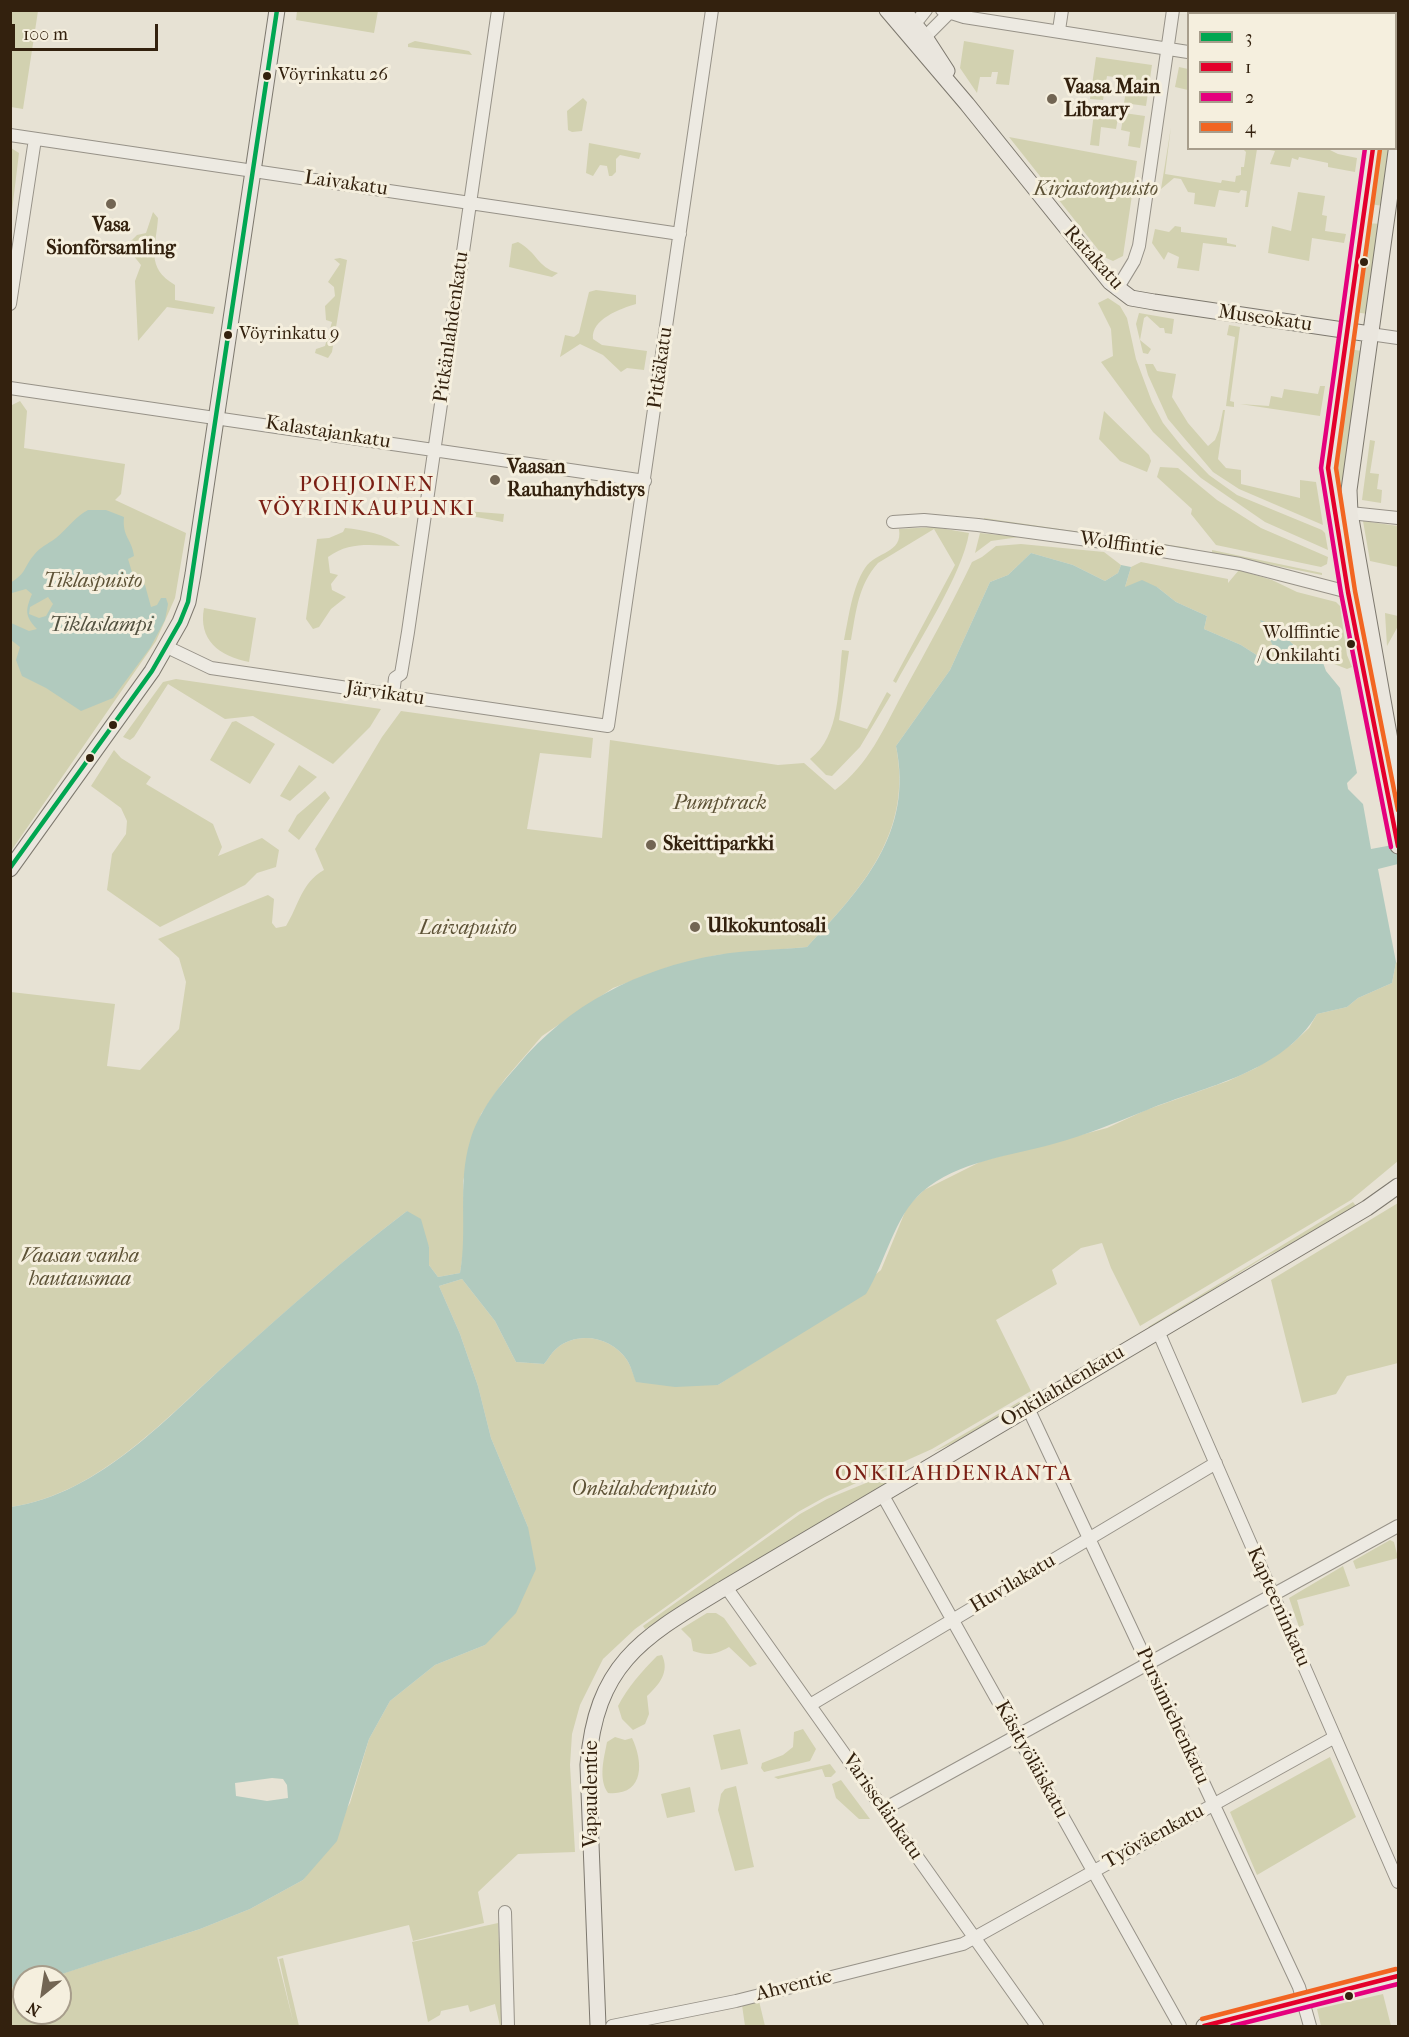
<!DOCTYPE html>
<meta charset="utf-8">
<style>
body{margin:0}
#map{position:relative;width:1409px;height:2037px;overflow:hidden;background:#e7e2d4;font-family:"IM FELL French Canon",serif}
canvas{display:block}
.frame{position:absolute;inset:0;border:12px solid #33210e;pointer-events:none}
.legend{position:absolute;left:1187px;top:12px;width:210px;height:138px;box-sizing:border-box;background:#f5efde;border:2px solid #a79d8b;margin:0;padding:8px 10px;list-style:none;font-size:18px;color:#33210e}
.legend li{display:flex;align-items:center;gap:12px;height:30px}
.legend b{width:30px;border:2px solid #a79d8b}
.north{position:absolute;left:12px;top:1965px;width:60px;height:60px;box-sizing:border-box;background:#f5efde;border:2px solid #a79d8b;border-radius:50%;rotate:210deg;font-size:16px;font-weight:700;line-height:24px;text-align:center;color:#33210e}
.north::after{content:'';display:block;margin:auto;width:21px;height:27px;background:#726553;clip-path:polygon(50% 0,100% 100%,50% 72%,0 100%)}
.scale{position:absolute;left:12px;top:24px;width:146px;height:27px;box-sizing:border-box;border:3px solid #33210e;border-top:0;padding-left:8px;font-size:18px;line-height:21px;white-space:nowrap;color:#33210e;-webkit-text-stroke:4px #f5efde;paint-order:stroke}
</style>
<div id="map">
<canvas width="1409" height="2037"></canvas>
<div class="frame"></div>
<ul class="legend">
<li><b style="height:8px;background:#00a651"></b>3</li>
<li><b style="height:8px;background:#e4002b"></b>1</li>
<li><b style="height:8px;background:#e5007d"></b>2</li>
<li><b style="height:8px;background:#f26522"></b>4</li>
</ul>
<div class="north">N</div>
<div class="scale">100 m</div>
</div>
<script>
const c = document.querySelector('canvas').getContext('2d');
c.lineJoin = 'round';
function fill(path, color) { c.fillStyle = color; c.fill(path, 'evenodd'); }
function trace(path, color, width, dash) { c.strokeStyle = color; c.lineWidth = width; c.lineCap = dash ? 'butt' : 'round'; c.setLineDash(dash || []); c.stroke(path); }
function write(font, color, halo, rows, align = 'center') {
  c.font = font + ' "IM FELL French Canon",serif'; c.lineWidth = 6; c.setLineDash([]); c.textBaseline = 'middle'; c.strokeStyle = halo; c.fillStyle = color; for (const [text, x, y, turn = 0] of rows) {
    c.save(); c.translate(x, y); c.rotate((+turn || 0) * Math.PI / 180); c.textAlign = isNaN(turn) ? turn : align; if (halo) c.strokeText(text, 0, 0); c.fillText(text, 0, 0); c.restore();
  }
}
const green = new Path2D(`
 M10 11H38L23 109 11 107Z
 M297 11V10L378 11 374 33 296 20Z
 M415 41 469 51 472 55 408 47V44Z
 M964 41 1014 50 1009 85 996 84 998 72H992L991 77H980L977 93 960 68Z
 M1096 57 1152 65 1146 106 1124 103 1128 79 1107 76 1103 100 1090 99Z
 M1179 67 1188 69V90L1175 87Z
 M583 98 587 102 582 131 572 132 568 130 567 111Z
 M1098 110 1119 113 1116 129 1101 127 1099 146 1090 145 1094 113Z
 M1124 113 1145 116 1140 148 1128 146 1130 132 1121 130Z
 M1171 127 1165 174 1221 183 1222 180 1235 182 1236 176 1241 175V167H1244L1246 152 1243 149H1257L1248 207H1245L1247 191 1241 190 1239 193 1219 190 1215 207 1194 204 1195 193 1188 192 1181 179 1174 178 1161 189Z
 M1009 137 1137 161 1123 256 1113 261 1104 257Z
 M589 143 641 153 639 159 620 155 616 159V172L612 176H609L607 166 600 165 593 176 586 173Z
 M11 148 19 153 11 219 10 148Z
 M1264 149H1328L1338 154 1357 158 1355 172 1328 167V163L1299 157 1298 160 1292 158 1290 167 1270 164 1275 151Z
 M1378 149H1392L1383 206 1370 204Z
 M1298 192 1325 196 1322 215 1327 216 1325 231 1346 234 1344 243 1312 238 1309 261 1268 253 1272 226 1291 231Z
 M153 212 158 218C156 248 145 267 175 285V300L215 307 213 314 167 307 138 341 135 281 141 265 129 250 130 242 137 235 146 233Z
 M1367 223 1381 224 1368 314 1354 312Z
 M1175 226 1181 227V232L1227 238V243L1236 245V247L1203 243 1199 271 1177 268 1179 257 1168 252 1164 260 1152 243 1155 229 1169 232Z
 M518 242C538 253 537 267 558 273L552 277 509 267 512 244Z
 M340 258 347 260 332 352 328 358 315 353 316 349 325 346 332 322 326 320 325 306 335 296 334 287 328 282 340 264 334 259Z
 M596 290 636 295V304C620 309 591 319 593 339L602 345 647 351 644 370 627 368 621 372 603 355 580 344 560 357 565 335 574 337 579 333 589 292Z
 M1108 298 1120 306 1127 318 1136 359 1152 402 1163 423 1183 448 1209 475 1237 495 1322 530 1325 533 1328 550 1265 522 1201 478 1153 432 1101 362 1113 356 1111 329 1098 303Z
 M1139 313 1174 319 1172 334 1165 333 1164 328H1160L1147 316 1144 318 1140 340 1151 349 1148 354 1143 353 1136 324Z
 M1229 325 1240 327 1230 401 1234 402V407L1226 406 1235 337 1227 335Z
 M1349 349 1362 351 1352 555 1347 554 1334 466Z
 M1145 364H1153L1157 371 1176 374 1172 397 1188 423 1208 446 1215 440 1219 430 1223 410H1225L1218 459 1226 468 1241 470V484L1300 498V480L1316 482 1323 525 1239 489 1213 472 1168 419 1148 375Z
 M1320 386H1325L1320 416 1240 404 1269 406 1271 396 1282 398 1284 389 1318 394Z
 M20 401 27 411 24 448 125 464 121 494 115 500 186 533 175 598 156 641 11 851 10 406Z
 M1104 411 1149 455 1151 461 1147 472 1120 461 1099 439Z
 M1370 440 1375 441 1370 473 1379 474 1377 489 1382 490 1381 503 1362 500Z
 M1160 467 1178 468 1217 500 1261 528 1328 557 1327 564 1321 567 1216 545 1191 514 1192 509 1157 477Z
 M453 510 504 514 503 522 449 512Z
 M984 518 1190 548 1179 549 984 520Z
 M1363 521 1398 526V567L1370 561Z
 M934 527 969 533C963 573 917 644 896 683L893 681 955 565 934 529 878 563C858 585 856 612 851 640H844C849 616 852 588 865 568 876 551 903 554 899 529Z
 M345 528C364 530 386 534 400 546 374 546 351 540 328 557L330 573 338 575 331 584 332 590 346 597 331 609 319 627 313 629 306 619 317 539 329 538 343 532Z
 M980 533 1019 537 991 541 975 553Z
 M1021 544 1104 552 1121 565 1118 573 1105 581 1073 565 1031 553 1008 575 990 582 950 670 896 746C913 833 862 888 807 947L717 955 666 968 613 988 542 1036 505 1079 481 1114 463 1181 465 1241 460 1273 438 1277 429 1265V1247L407 1211C345 1258 289 1308 232 1359 166 1417 101 1493 11 1507V992L115 1004 107 1066 140 1070 179 1029 186 982 179 958 158 939 268 895 274 899 272 923 276 928 286 926C299 905 301 883 324 870L315 849 382 737 401 711 593 738 591 758 540 753 527 829 602 838 610 740 778 765 804 763 835 790C870 763 882 731 903 693 927 649 951 606 972 562L982 557 996 546Z
 M1212 550 1322 573V575L1212 553Z
 M1141 562 1228 579V583L1239 570 1272 580 1297 592 1336 602 1340 606 1347 655 1352 667 1347 669 1329 662 1327 656 1322 660 1302 653 1273 625 1261 621 1277 654 1269 663 1241 645 1204 629 1207 616 1176 602 1157 587H1125L1131 567Z
 M204 608 256 618 249 662C219 656 198 640 204 608Z
 M1385 613 1398 616V626L1387 646Z
 M842 650 849 651 839 720 867 729 887 692 891 695 860 747 832 776 826 775 810 759C841 736 838 685 842 650Z
 M176 679 381 709 370 727 333 764 253 716 225 719 168 684 134 737 130 740 123 737 163 682Z
 M236 721 275 744 250 784 210 760 232 722Z
 M114 750 121 758 151 777 146 784 213 824 222 847 218 856 262 838 279 850 276 867 257 873 245 885 160 927 107 890 112 854 126 834 127 821 121 808 91 786Z
 M299 765 317 777 290 801 280 796Z
 M325 791 330 798 299 840 288 831 297 815Z
 M1396 962 1398 964V1161L1351 1200 1140 1326 1111 1268 1102 1243 1081 1248 1052 1270 1057 1284 996 1320 1031 1391 932 1449 825 1497 798 1512 635 1629 603 1659 580 1705 572 1734 570 1765 575 1852 518 1854 478 1892 484 1923 413 1941 409 1925 277 1957 293 2021 279 1959 283 1958 299 2026H11V1988L24 1985V2013H60V1977H52L200 1929 250 1909 303 1880 350 1803 369 1739 390 1701 435 1665 485 1645 528 1527 491 1438 478 1386 460 1334 439 1286 462 1279 495 1321 516 1362 544 1364C548 1360 551 1353 556 1349 577 1330 612 1337 627 1360 631 1366 633 1375 637 1382L718 1385 815 1323 881 1270 907 1207 924 1190 982 1161 1107 1128 1146 1110 1228 1081 1256 1068 1292 1044 1309 1028 1317 1014 1347 1007 1358 998 1392 983Z
 M1353 1202 1356 1206 1288 1246 1265 1257 1151 1328 1148 1327Z
 M1398 1203V1363L1347 1376 1336 1394 1302 1403 1271 1280Z
 M1034 1393 1032 1398 965 1438 933 1452Z
 M905 1467 897 1478 645 1629 643 1626 800 1514 827 1499Z
 M1390 1540 1394 1542 1398 1558 1356 1569 1353 1561Z
 M1343 1566 1350 1586 1297 1600 1304 1625 1299 1627 1289 1598Z
 M707 1613H716L724 1618 757 1664 750 1667 729 1647C715 1655 708 1656 693 1651L691 1639 681 1629Z
 M662 1655C670 1672 659 1685 647 1696L649 1714 645 1724 633 1730 622 1719 618 1706C628 1687 642 1671 657 1656Z
 M740 1729 748 1764 721 1770 713 1735Z
 M803 1729 816 1749 810 1761 764 1772 761 1768 762 1763 783 1755 793 1747 794 1732Z
 M615 1737 625 1740 632 1738C644 1763 644 1796 608 1793 598 1779 604 1758 607 1742Z
 M1330 1757 1356 1817 1257 1875 1230 1812Z
 M830 1764 836 1772 831 1777H825L822 1769 778 1779 774 1777Z
 M841 1780 870 1819H859L836 1798 832 1784Z
 M736 1786 754 1867 735 1871 718 1810 721 1794 725 1789Z
 M690 1787 695 1812 667 1818 661 1794Z
 M498 1923 503 2026H500L495 2004 470 2012 468 2005 441 2011 440 2015 428 2022 412 1942Z
 M1383 1994 1391 2026H1321L1317 2009Z
 M759 2001 765 2026H745L742 2005Z`);
const water = new Path2D(`
 M88 510H106L124 517C122 537 132 539 134 556L128 559 135 582 145 585 151 607 157 605 161 598H166L168 604 165 620 150 648 113 698 81 711 46 688 22 676 16 660 20 647 11 640V623L29 631 37 629C25 616 25 611 32 594L26 589 12 593 11 597 10 583C27 573 23 568 34 555 40 547 48 544 56 538 67 529 75 517 88 510ZM48 597 53 604 46 616 39 618 29 614 30 607Z
 M1031 553 1073 565 1105 581 1118 573 1121 565 1131 567 1125 587 1142 580 1157 587 1176 602 1207 616 1204 629 1241 645 1269 663 1277 654 1260 620 1273 625 1302 653 1322 660 1326 671 1340 688 1357 773 1347 783 1348 789 1363 804 1371 849 1398 844V864L1378 869 1396 962 1392 983 1358 998 1347 1007 1317 1014C1282 1073 1205 1086 1147 1110 1115 1123 1086 1135 1053 1144 1010 1156 958 1161 922 1192 894 1217 886 1261 866 1294L718 1385 675 1387 636 1382C633 1375 631 1366 627 1360 612 1337 577 1330 556 1349 551 1353 548 1360 544 1364L516 1362 495 1321 462 1279 439 1286 460 1334 478 1386 491 1438 528 1527 536 1569 516 1613 485 1645 435 1665 390 1701 369 1739 337 1841 303 1880 250 1909 200 1929 59 1975 24 1977V1985L11 1988V1507C102 1493 168 1416 233 1358 290 1307 346 1257 407 1211L421 1219 429 1247V1265L438 1277 460 1273C468 1229 457 1184 470 1141 478 1113 498 1087 518 1065 569 1004 638 969 717 955 746 950 778 950 807 947 862 888 914 833 896 746L950 670 990 582 1008 575ZM272 1778 283 1779 287 1785 288 1798 267 1801 236 1796 235 1783Z`);
const minor = new Path2D(`
 M942 10 964 17 1188 52
 M910 30 926 10
 M1059 30 1062 10
 M918 39 925 37 952 10
 M1396 83H1398
 M10 135 680 234
 M1117 289 1134 261 1139 246 1173 10
 M10 304 35 139
 M1370 334 1398 338
 M10 388 645 481
 M1350 513 1398 518
 M893 522 924 520 978 525 1132 546 1240 564 1356 594
 M167 647 211 668 608 726 712 10
 M393 695 395 678 401 674 408 632 498 10
 M1158 1331 1398 1882
 M1028 1408 1299 1987 1310 2026
 M882 1494 1180 2026
 M726 1587 1037 2026
 M810 1705 1216 1463
 M884 1809 1398 1526
 M505 1912 508 2026
 M612 2026 736 2001 963 1944 1335 1737`);
const major = new Path2D(`
 M887 10 967 104 1110 282 1131 298 1154 302 1370 334
 M903 10 925 37 947 71
 M1393 14V10
 M1398 137 1349 490 1350 513 1398 785
 M1373 148 1328 468 1348 592 1398 846
 M10 869 152 671 180 622 188 602 193 574 277 10
 M598 2026 588 1765C596 1661 645 1636 726 1587L1367 1208 1398 1186
 M1204 2026 1398 1976`);
const bus1 = new Path2D(`
 M10 868 152 671 180 622 188 602 277 10`);
const bus2 = new Path2D(`
 M1373 148 1328 468 1348 592 1398 846
 M1204 2026 1398 1976`);
const bus3 = new Path2D(`
 M1365 148 1321 468 1341 593 1391 847
 M1232 2026 1398 1984`);
const bus4 = new Path2D(`
 M1380 149 1336 468 1355 591 1398 810
 M1202 2019 1396 1969`);
const markers = [
 [267,76,5,"#33210e"],
 [1052,99,6,"#726553"],
 [111,204,6,"#726553"],
 [1364,262,5,"#33210e"],
 [228,335,5,"#33210e"],
 [495,480,6,"#726553"],
 [1351,644,5,"#33210e"],
 [113,725,5,"#33210e"],
 [90,758,5,"#33210e"],
 [651,845,6,"#726553"],
 [695,927,6,"#726553"],
 [1349,1996,5,"#33210e"]
];
const busNames = [
 ["Vöyrinkatu 26",278,76],
 ["Vöyrinkatu 9",239,335],
 ["Wolffintie",1340,634,"right"],
 ["/ Onkilahti",1340,657,"right"]
];
const poiNames = [
 ["Vaasa Main",1064,88],
 ["Library",1064,111],
 ["Vasa",111,226,"center"],
 ["Sionförsamling",111,249,"center"],
 ["Vaasan",507,468],
 ["Rauhanyhdistys",507,491],
 ["Skeittiparkki",663,845],
 ["Ulkokuntosali",707,927]
];
const streetNames = [
 ["Laivakatu",346,184,8],
 ["Ratakatu",1093,258,48],
 ["Museokatu",1265,319,8],
 ["Pitkänlahdenkatu",452,327,-82],
 ["Pitkäkatu",661,368,-82],
 ["Kalastajankatu",328,433,9],
 ["Wolffintie",1122,545,8],
 ["Järvikatu",385,694,8],
 ["Onkilahdenkatu",1063,1387,-31],
 ["Huvilakatu",1013,1584,-31],
 ["Kapteeninkatu",1278,1607,66],
 ["Pursimiehenkatu",1172,1716,65],
 ["Käsityöläiskatu",1031,1760,61],
 ["Vapaudentie",592,1794,-90],
 ["Varisselänkatu",882,1807,55],
 ["Työväenkatu",1154,1837,-29],
 ["Ahventie",794,1986,-14]
];
const parkNames = [
 ["Kirjastonpuisto",1096,190],
 ["Tiklaspuisto",93,582],
 ["Pumptrack",720,804],
 ["Laivapuisto",468,929],
 ["Vaasan vanha",80,1257],
 ["hautausmaa",80,1280],
 ["Onkilahdenpuisto",644,1490]
];
const neighbourhoodNames = [
 ["POHJOINEN",367,486],
 ["VÖYRINKAUPUNKI",367,510],
 ["ONKILAHDENRANTA",954,1475]
];
const waterNames = [
 ["Tiklaslampi",101,626]
];
fill(green, '#d2d1b0');
fill(water, '#b1cabe');
trace(minor, '#979288', 14);
trace(major, '#7d786e', 17);
trace(minor, '#edeae2', 12);
trace(major, '#eae6de', 15);
trace(bus1, '#00a651', 4.5);
trace(bus2, '#e4002b', 4.5);
trace(bus3, '#e5007d', 4.5);
trace(bus4, '#f26522', 4.5);
for (const [x, y, r, color] of markers) { const dot = new Path2D(); dot.arc(x, y, r, 0, 2 * Math.PI); c.fillStyle = color; c.fill(dot); trace(dot, '#f5efde', 2); }
write('18px', '#33210e', '#f5efde', busNames, 'left');
write('bold 20px', '#33210e', '#f5efde', poiNames, 'left');
write('20px', '#33210e', '#f5efde', streetNames);
write('italic 20px', '#5d5236', '#f5efde', parkNames);
c.letterSpacing = '1.5px';
write('21px', '#7a1f14', '#f5efde', neighbourhoodNames);
c.letterSpacing = '0px';
write('italic 21px', '#525140', '#f5efde', waterNames);
</script>
